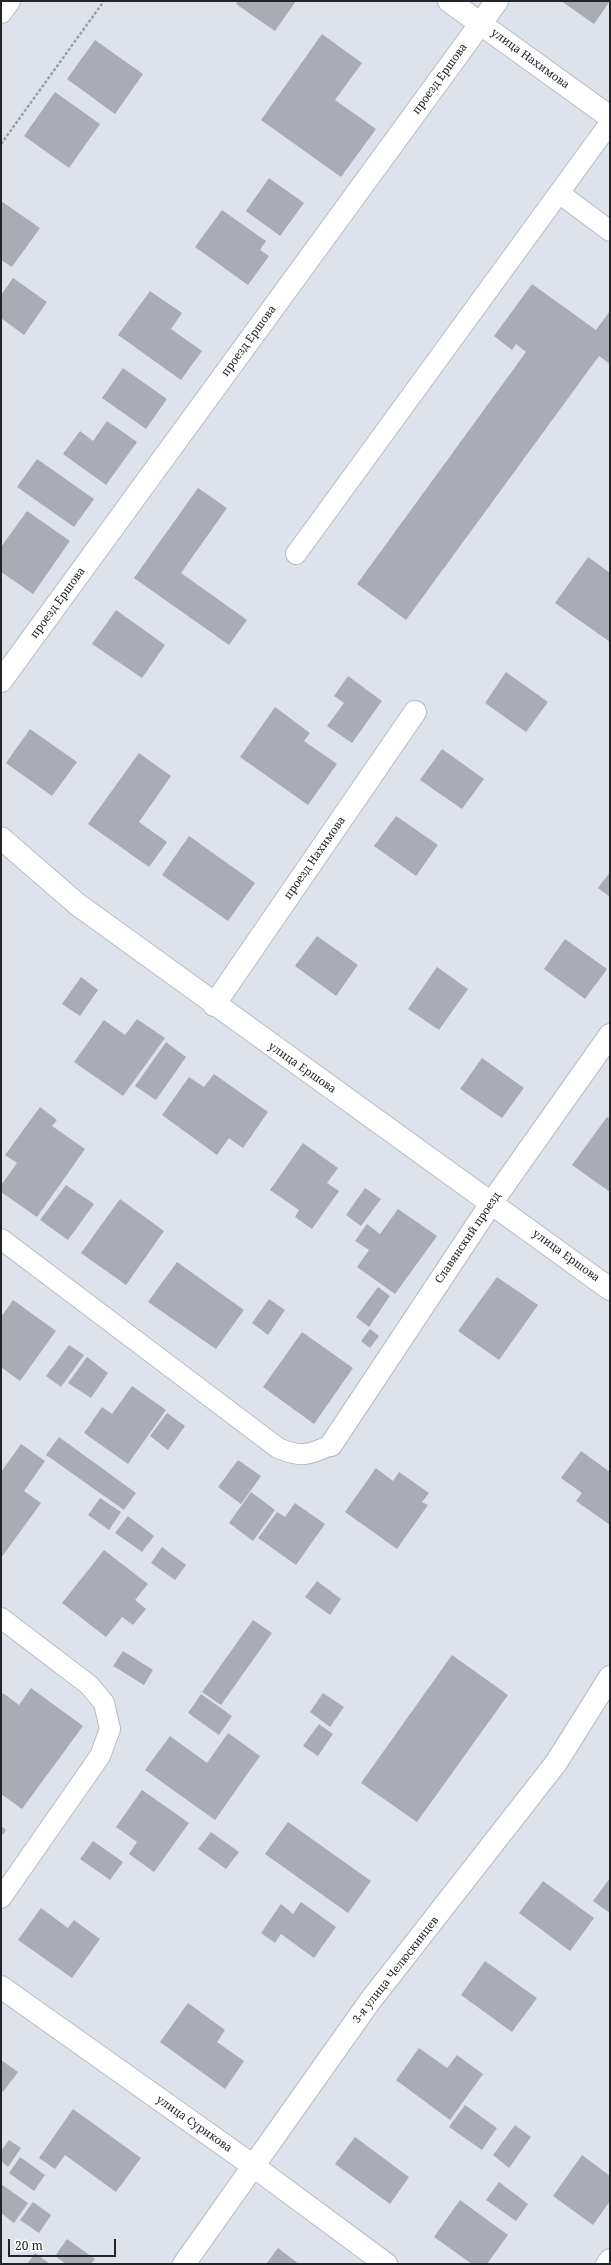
<!DOCTYPE html>
<meta charset="utf-8">
<style>
body{margin:0}
#map{position:relative;width:611px;height:2265px;overflow:hidden;background:#dee2eb;font-family:"Noto Serif",serif}
canvas{display:block}
.frame{position:absolute;inset:0;border:2px solid #232427;pointer-events:none}
.scale{position:absolute;left:8px;top:2239px;width:108px;height:18px;box-sizing:border-box;border:2px solid #232427;border-top:0;padding-left:5px;font-size:12px;line-height:14px;white-space:nowrap;color:#232427;-webkit-text-stroke:3px #fff;paint-order:stroke}
</style>
<div id="map">
<canvas width="611" height="2265"></canvas>
<div class="frame"></div>
<div class="scale">20 m</div>
</div>
<script>
const c = document.querySelector('canvas').getContext('2d');
c.lineJoin = 'round';
function fill(path, color) { c.fillStyle = color; c.fill(path, 'evenodd'); }
function trace(path, color, width, dash) { c.strokeStyle = color; c.lineWidth = width; c.lineCap = dash ? 'butt' : 'round'; c.setLineDash(dash || []); c.stroke(path); }
function write(font, color, halo, rows, align = 'center') {
  c.font = font + ' "Noto Serif",serif'; c.lineWidth = 3.5; c.setLineDash([]); c.textBaseline = 'middle'; c.strokeStyle = halo; c.fillStyle = color; for (const [text, x, y, turn = 0] of rows) {
    c.save(); c.translate(x, y); c.rotate((+turn || 0) * Math.PI / 180); c.textAlign = isNaN(turn) ? turn : align; if (halo) c.strokeText(text, 0, 0); c.fillText(text, 0, 0); c.restore();
  }
}
const building = new Path2D(`
 M238 1H296L275 31 236 4Z
 M561 1H610L594 24Z
 M322 34 362 63 335 100 376 129 341 177 261 120Z
 M95 40 143 74 115 114 67 79Z
 M55 92 100 124 69 168 24 136Z
 M269 178 304 203 280 236 246 211Z
 M1 201 40 228 12 267 1 260Z
 M222 210 266 241 260 250 269 256 248 285 195 247Z
 M13 278 47 302 24 335 1 318V295Z
 M532 284 596 330 610 311V364L599 356 406 620 357 584 526 352 516 344 512 350 494 336Z
 M150 291 182 313 171 329 202 351 181 380 118 335Z
 M123 368 167 399 146 429 102 398Z
 M107 421 137 442 106 485 63 454 80 431 93 441Z
 M37 459 94 499 74 527 17 487Z
 M198 488 227 508 181 573 247 620 229 645 134 578Z
 M27 511 70 541 33 594 1 572V547Z
 M588 557 610 573V642L555 603Z
 M116 610 165 645 142 678 92 644Z
 M506 672 548 702 526 732 485 703Z
 M348 676 382 701 352 743 327 726 344 703 334 696Z
 M275 707 310 733 304 741 337 764 308 805 240 757Z
 M30 729 77 762 52 796 6 763Z
 M442 749 484 779 462 809 420 780Z
 M139 753 171 776 139 822 167 842 149 867 88 824Z
 M396 816 438 845 416 876 374 846Z
 M189 836 255 883 228 921 162 875Z
 M610 872V897L598 888Z
 M317 936 358 965 336 996 295 966Z
 M565 939 607 969 585 999 544 969Z
 M437 967 468 989 439 1030 408 1009Z
 M81 977 98 990 80 1016 62 1004Z
 M137 1019 165 1038 123 1096 74 1062 104 1020 125 1035Z
 M166 1042 186 1057 156 1100 135 1086Z
 M482 1058 524 1088 502 1118 460 1089Z
 M214 1074 268 1112 243 1148 229 1138 217 1155 162 1115 189 1077 204 1087Z
 M40 1107 57 1120 52 1126 85 1149 37 1217 1 1192V1185L17 1163 5 1155Z
 M607 1117 610 1119V1192L572 1165Z
 M303 1143 338 1168 327 1183 339 1191 312 1229 295 1217 299 1210 270 1190Z
 M66 1185 94 1204 68 1240 40 1220Z
 M365 1188 381 1199 361 1226 346 1215Z
 M120 1199 164 1231 126 1285 81 1253Z
 M398 1209 437 1236 395 1294 357 1267 369 1250 355 1241 367 1224 380 1234Z
 M177 1262 244 1310 216 1349 148 1302Z
 M497 1277 538 1305 499 1360 458 1331Z
 M378 1287 390 1296 369 1327 356 1317Z
 M269 1299 285 1310 268 1335 252 1323Z
 M13 1300 56 1331 20 1381 1 1367V1317Z
 M370 1329 379 1336 370 1348 361 1341Z
 M302 1332 353 1368 314 1424 263 1387Z
 M69 1345 84 1355 61 1387 46 1376Z
 M87 1357 108 1373 91 1398 68 1383Z
 M132 1386 166 1410 128 1464 84 1433 102 1407 112 1414Z
 M167 1413 185 1426 168 1450 150 1436Z
 M59 1437 136 1493 124 1510 46 1455Z
 M21 1444 45 1461 24 1491 41 1503 1 1558V1472Z
 M581 1451 610 1472V1525L576 1501 582 1493 561 1478Z
 M238 1460 261 1476 241 1504 218 1487Z
 M376 1468 393 1481 399 1472 429 1493 422 1502 428 1505 397 1549 345 1512Z
 M251 1492 275 1510 253 1541 229 1523Z
 M100 1498 121 1512 109 1530 88 1515Z
 M295 1503 325 1524 296 1565 258 1538 277 1512 285 1517Z
 M128 1516 154 1536 142 1552 115 1533Z
 M162 1547 186 1565 175 1580 151 1563Z
 M104 1550 148 1584 135 1600 146 1609 133 1625 122 1617 106 1637 62 1603Z
 M317 1581 341 1599 330 1615 305 1597Z
 M253 1620 272 1633 221 1705 202 1692Z
 M123 1651 153 1670 144 1685 113 1666Z
 M452 1655 508 1695 417 1822 361 1783Z
 M31 1688 83 1726 22 1809 1 1794V1696L3 1693 19 1705Z
 M323 1693 344 1707 330 1727 310 1712Z
 M201 1694 232 1716 219 1735 188 1713Z
 M319 1724 333 1734 318 1756 303 1746Z
 M228 1733 260 1756 215 1820 145 1770 170 1736 207 1763Z
 M142 1790 189 1823 154 1872 129 1854 137 1842 116 1827Z
 M288 1822 371 1881 348 1913 265 1854Z
 M1 1826 6 1830 1 1837Z
 M211 1832 239 1852 226 1869 198 1849Z
 M93 1841 123 1862 110 1880 80 1859Z
 M610 1878V1913L593 1901Z
 M543 1881 594 1918 570 1951 519 1913Z
 M301 1902 336 1927 314 1958 281 1934 275 1943 261 1933 281 1904 293 1914Z
 M41 1908 68 1928 74 1920 100 1939 72 1978 18 1940Z
 M485 1961 537 1998 512 2032 461 1995Z
 M188 2003 225 2030 217 2042 244 2061 225 2089 160 2042Z
 M419 2048 447 2068 457 2055 483 2074 450 2120 396 2080Z
 M1 2060 18 2072 3 2092 1 2091Z
 M465 2105 497 2128 482 2150 449 2127Z
 M73 2109 141 2158 116 2192 65 2155 55 2169 39 2158Z
 M515 2125 531 2137 509 2168 493 2155Z
 M355 2137 409 2177 390 2204 335 2164Z
 M9 2140 21 2148 8 2167 1 2161V2151Z
 M582 2155 610 2176V2201L593 2225 553 2196Z
 M20 2157 45 2175 34 2191 9 2173Z
 M499 2182 528 2204 516 2221 486 2200Z
 M1 2184 28 2203 14 2223 1 2213Z
 M460 2200 508 2235 487 2264H472L434 2237Z
 M33 2202 51 2215 39 2233 20 2220Z
 M67 2239 95 2259 91 2264H66L55 2256Z
 M278 2248 299 2264H266Z
 M35 2253 50 2264H27Z`);
const path = new Path2D(`
 M1 144 104 1`);
const service = new Path2D(`
 M559 193 610 231
 M296 554 610 123
 M1 1239 278 1448C301 1458 309 1455 331 1445
 M1 1618 89 1685 104 1703 110 1729 100 1756 1 1898
 M606 2264 610 2259`);
const minor = new Path2D(`
 M449 1 610 117
 M1 681 497 1
 M1 838 77 904 610 1289
 M214 1005 415 712
 M331 1445 492 1202 610 1035
 M1 1987 252 2165 386 2264
 M184 2264 370 2001 556 1763 610 1677`);
const secondary = new Path2D(`
 M1 12 9 1`);
const streetNames = [
 ["улица Нахимова",530,59,36],
 ["проезд Ершова",440,79,-54],
 ["проезд Ершова",249,341,-54],
 ["проезд Ершова",58,603,-54],
 ["проезд Нахимова",315,858,-55],
 ["улица Ершова",302,1068,35],
 ["Славянский проезд",468,1238,-56],
 ["улица Ершова",566,1256,36],
 ["3-я улица Челюскинцев",396,1970,-52],
 ["улица Сурикова",194,2124,35]
];
fill(building, '#a9acb5');
trace(service, '#b6bac3', 22);
trace(minor, '#b6bac3', 24);
trace(secondary, '#b6bac3', 24);
trace(path, '#9c9fa6', 2.5, [3, 2]);
trace(service, '#fff', 20);
trace(minor, '#fff', 22);
trace(secondary, '#fff', 22);
write('11px', '#232427', '#fff', streetNames);
</script>
